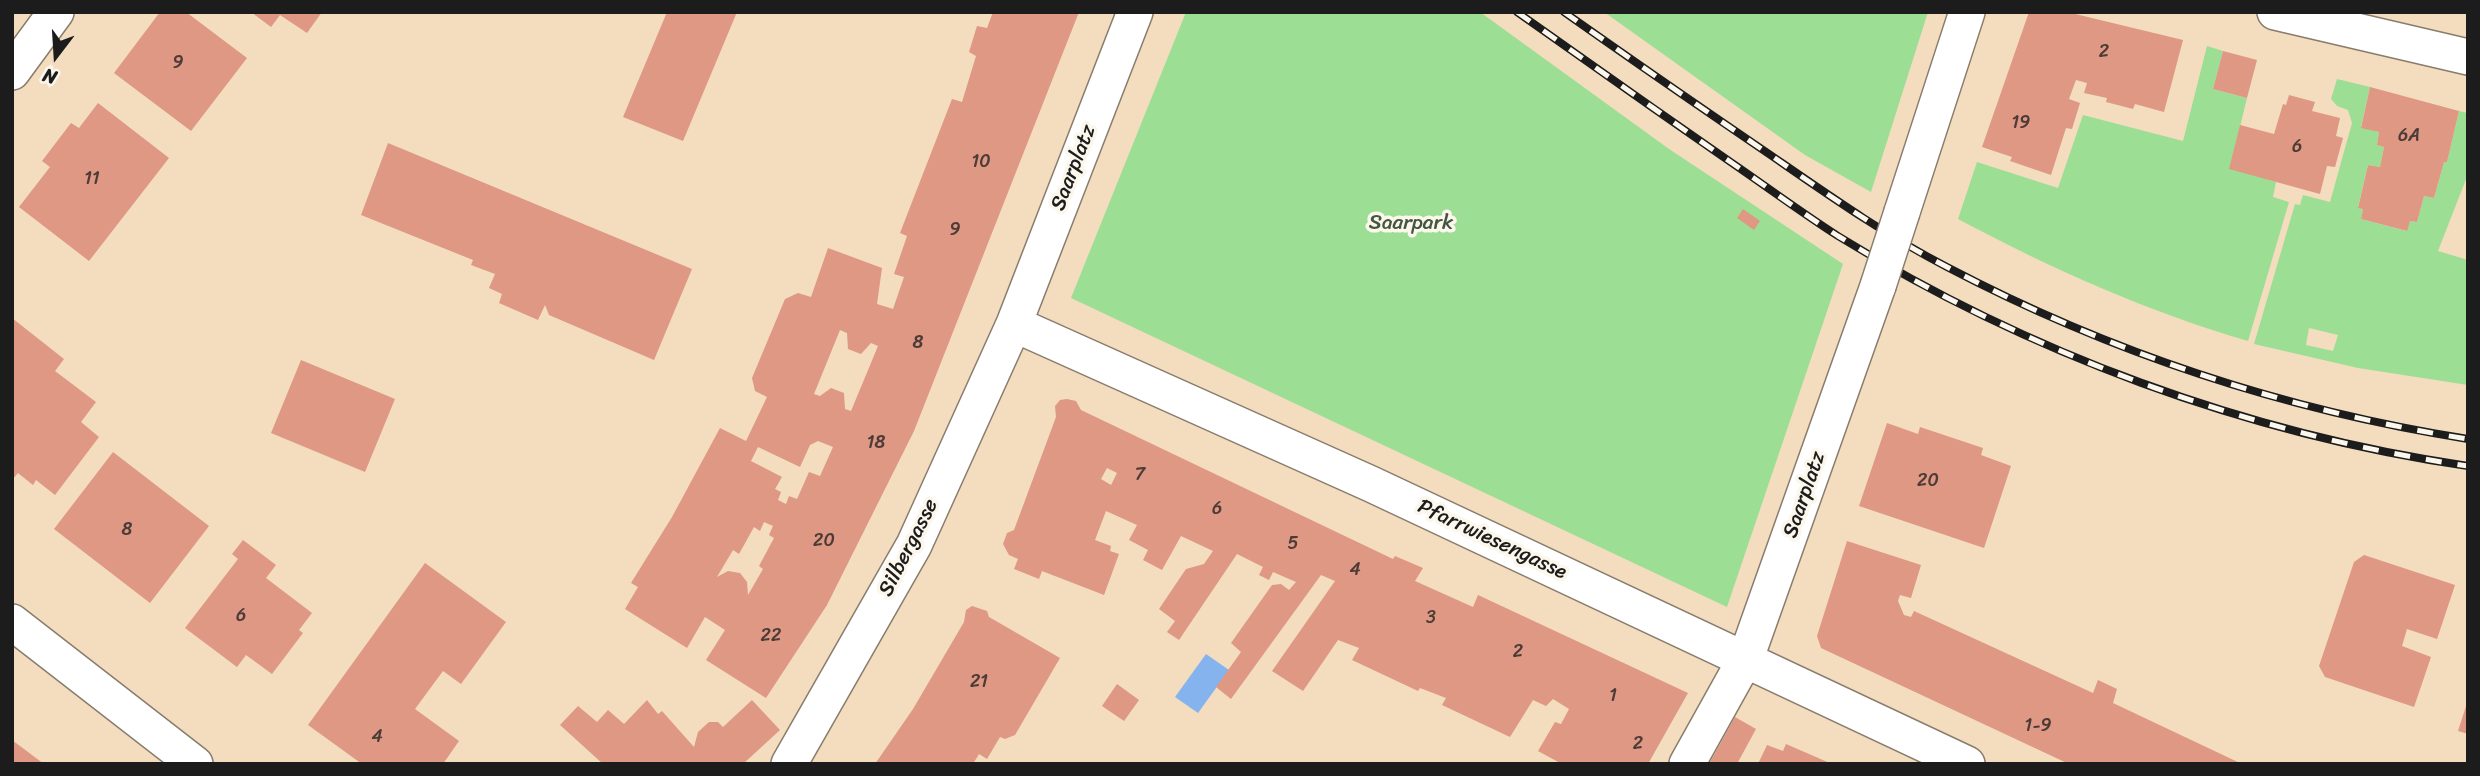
<!DOCTYPE html>
<style>
body{margin:0}
#map{position:relative;width:2480px;height:776px;overflow:hidden;background:#f4dcbe;font-family:Sriracha,sans-serif}
canvas{display:block}
.frame{position:absolute;inset:0;border:14px solid #1c1c1c;pointer-events:none}
.north{position:absolute;left:21px;top:21px;width:70px;height:70px;-webkit-text-stroke:5px #fbf7ec;paint-order:stroke;rotate:197deg;font-size:19px;font-weight:700;line-height:28px;text-align:center;color:#1c1c1c}
.north::after{content:'';display:block;margin:auto;width:24px;height:32px;background:#1c1c1c;clip-path:polygon(50% 0,100% 100%,50% 72%,0 100%)}
</style>
<div id="map">
<canvas width="2480" height="776"></canvas>
<div class="frame"></div>
<div class="north">N</div>
</div>
<script>
const c = document.querySelector('canvas').getContext('2d');
c.lineJoin = 'round';
function fill(path, color) { c.fillStyle = color; c.fill(path, 'evenodd'); }
function trace(path, color, width, dash) { c.strokeStyle = color; c.lineWidth = width; c.lineCap = dash ? 'butt' : 'round'; c.setLineDash(dash || []); c.stroke(path); }
function write(font, color, halo, rows, align = 'center') {
  c.font = font + ' Sriracha,sans-serif'; c.lineWidth = 7; c.setLineDash([]); c.textBaseline = 'middle'; c.strokeStyle = halo; c.fillStyle = color; for (const [text, x, y, turn = 0] of rows) {
    c.save(); c.translate(x, y); c.rotate((+turn || 0) * Math.PI / 180); c.textAlign = isNaN(turn) ? turn : align; if (halo) c.strokeText(text, 0, 0); c.fillText(text, 0, 0); c.restore();
  }
}
const green = new Path2D(`
 M1186 12H1480L1669 149 1843 264 1727 607 1071 298Z
 M1604 12H1928L1871 192 1805 155Z
 M2207 46 2223 51 2213 89 2247 98 2230 168 2276 182 2273 197 2289 202 2248 341C2146 311 2052 269 1958 219L1977 162 2058 188 2083 115 2183 141Z
 M2337 79 2370 87 2361 127 2379 132 2377 145 2384 147 2380 167 2368 165 2358 207 2363 209 2361 219 2406 231 2410 221 2417 222 2424 196 2434 198 2444 162H2447L2459 111 2468 113V174L2438 251 2468 260V385L2358 368 2254 344 2295 204 2300 205 2303 195 2330 202 2352 123 2348 110 2337 106 2331 99ZM2309 328 2338 335 2333 351 2306 345Z`);
const water = new Path2D(`
 M1206 654 1229 670 1198 713 1175 697Z`);
const building = new Path2D(`
 M160 12H186L247 58 191 131 114 73Z
 M251 12H322L307 33 280 15 271 27Z
 M667 12H737L683 141 623 117Z
 M993 12H1079L914 431 827 605 766 698 706 660 725 630 705 617 687 648 625 609 638 587 631 583 672 517 720 428 746 441 767 397 755 391 752 378 785 299 798 293 811 297 828 248 882 268 877 304 893 309 904 277 894 274 907 236 900 233 952 99 962 102 976 56 969 52 977 26 987 28ZM840 330 847 333 848 349 861 354 871 343 878 346 851 411 845 409 844 393 831 388 820 396 814 394ZM818 441 833 447 820 476 809 472 797 499 789 496 786 504 778 500 781 492 775 489 782 477 751 461 758 447 800 467 810 445ZM764 522 773 526 769 535 774 538 759 566 763 569 748 595 747 582 740 573 728 571 717 577 733 550 739 554 754 527 760 531Z
 M2029 12H2067L2183 40 2164 112 2135 104 2133 109 2106 102 2107 98 2084 93 2087 83 2076 80 2069 99 2080 103 2072 129 2066 128 2051 175 2010 161 2012 157 1982 147Z
 M2223 51 2257 60 2247 98 2213 89Z
 M2370 87 2459 111 2447 162H2444L2434 198 2424 196 2417 222 2410 221 2407 231 2361 219 2363 209 2358 208 2368 165 2380 167 2384 147 2377 145 2379 132 2361 128Z
 M2289 95 2315 102 2312 111 2340 118 2336 136 2343 138 2335 167 2327 166 2320 194 2229 169 2240 125 2274 134 2283 104 2286 105Z
 M98 103 169 158 89 261 19 207 50 167 42 161 71 123 79 128Z
 M388 143 692 269 654 360 549 315 545 305 538 320 499 303 502 294 489 288 495 274 471 265 473 260 361 215Z
 M1743 209 1760 221 1754 230 1737 218Z
 M12 318 64 359 55 371 96 402 81 422 99 437 55 495 36 480 33 485 18 473 12 480Z
 M301 360 395 399 365 472 271 433Z
 M1067 399 1076 401 1081 410 1393 559 1395 556 1423 568 1415 581 1473 607 1478 595 1688 693 1648 764H1562L1538 751 1555 722 1561 724 1569 709 1553 699 1546 706 1533 700 1510 737 1442 705 1446 698 1420 688 1418 691 1352 660 1359 648 1338 640 1303 691 1272 671 1335 581 1321 575 1231 699 1216 687 1241 652 1231 643 1272 585 1281 584 1289 590 1296 582 1273 572 1269 580 1259 575 1263 567 1237 554 1179 640 1167 632 1175 621 1159 609 1186 569 1204 564 1213 551 1181 536 1162 570 1143 560 1148 550 1129 540 1137 525 1106 511 1095 540 1111 546 1110 551 1119 554 1104 595 1042 571 1039 579 1014 569 1018 559 1009 555 1003 544 1007 533 1014 530 1056 417 1055 406 1060 400ZM1107 468 1117 473 1111 485 1101 479Z
 M1887 423 1918 434 1920 427 1983 448 1981 455 2011 466 1984 548 1859 506Z
 M113 452 209 526 150 603 54 529Z
 M243 540 276 565 266 578 312 613 299 630 303 633 272 674 246 655 237 667 185 628 238 559 232 554Z
 M1847 541 1921 565 1911 598 1900 595 1898 601 1904 615 1911 617 1914 611 2093 693 2098 680 2117 689 2113 703 2242 764H2069L1821 648 1817 636Z
 M2364 555 2455 585 2437 639 2407 629 2402 646 2431 657 2414 707 2325 677 2319 666 2354 562Z
 M425 563 506 622 461 684 443 671 415 709 459 741 443 764H362L308 725Z
 M972 606 987 611 989 617 1060 658 1015 735 1005 739 1000 737 987 759 979 754 973 764H875L913 709 964 622 966 610Z
 M1117 684 1139 700 1124 721 1102 706Z
 M647 700 658 714 662 711 694 747 698 732 709 722H718L723 727 752 700 780 730 743 764H603L560 725 578 706 597 722 608 710 624 724Z
 M2467 703H2468V734L2458 731Z
 M1735 717 1756 729 1737 764H1709Z
 M12 740 44 764H12Z
 M1786 744 1832 764H1758L1767 745 1783 751Z`);
const street = new Path2D(`
 M2275 12 2468 57
 M12 72 56 12
 M1902 212 1967 12
 M1014 324 1371 484 1967 764
 M12 622 195 764
 M789 764 914 545 1014 324 1135 12
 M1687 764 1746 658 1878 286`);
const rail = new Path2D(`
 M1517 12C1589 63 1660 113 1732 163 1767 187 1802 213 1838 236 2028 353 2247 434 2468 466
 M1564 12C1632 60 1700 107 1769 154 1827 194 1885 235 1947 267 2111 353 2285 410 2468 439`);
const streetBridge = new Path2D(`
 M1878 286 1902 212`);
const numberNames = [
 ["2",2104,52],
 ["9",178,63],
 ["19",2021,123],
 ["6A",2409,136],
 ["6",2297,147],
 ["10",981,162],
 ["11",92,179],
 ["9",955,230],
 ["8",918,343],
 ["18",876,443],
 ["7",1140,475],
 ["20",1928,481],
 ["6",1217,509],
 ["8",127,530],
 ["20",824,541],
 ["5",1293,544],
 ["4",1355,570],
 ["6",241,616],
 ["3",1431,618],
 ["22",771,636],
 ["2",1518,652],
 ["21",979,682],
 ["1",1613,696],
 ["1-9",2038,726],
 ["4",377,737],
 ["2",1638,744]
];
const streetNames = [
 ["Saarplatz",1074,168,-69],
 ["Saarplatz",1805,495,-71],
 ["Pfarrwiesengasse",1492,540,25],
 ["Silbergasse",909,548,-63]
];
const parkNames = [
 ["Saarpark",1411,224]
];
fill(green, '#9dde95');
fill(water, '#84b3ee');
fill(building, '#de9883');
trace(street, '#887c6d', 38);
trace(street, '#fff', 35);
trace(rail, '#1c1c1c', 8);
trace(rail, '#fbf7ec', 5, [16]);
trace(streetBridge, '#887c6d', 38, []);
trace(streetBridge, '#fff', 35);
write('18px', '#4c3b36', null, numberNames);
write('21px', '#1c1c1c', '#fbf7ec', streetNames);
write('21px', '#435640', '#fbf7ec', parkNames);
</script>
